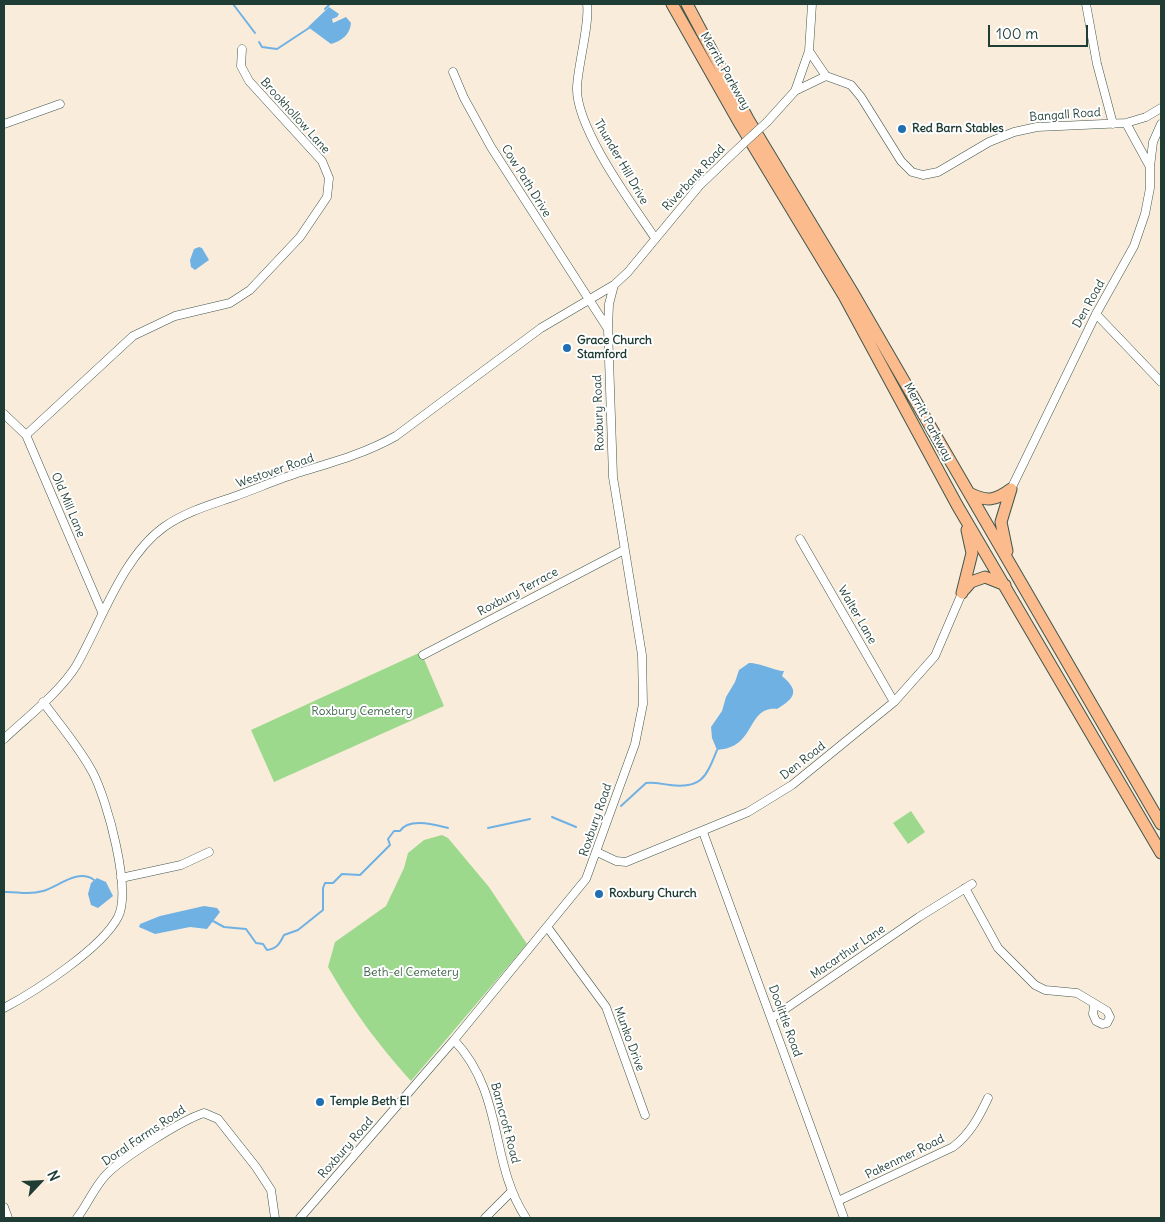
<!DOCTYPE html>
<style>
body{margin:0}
#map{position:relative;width:1165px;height:1222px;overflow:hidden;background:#f9ecdb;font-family:Delius,sans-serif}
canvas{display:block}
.frame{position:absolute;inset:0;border:5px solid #1f3d34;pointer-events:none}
.north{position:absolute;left:15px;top:1157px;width:50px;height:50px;-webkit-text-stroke:4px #fff;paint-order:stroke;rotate:65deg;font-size:14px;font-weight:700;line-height:20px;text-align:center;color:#1f3d34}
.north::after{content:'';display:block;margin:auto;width:18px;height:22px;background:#1f3d34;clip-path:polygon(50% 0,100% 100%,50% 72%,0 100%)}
.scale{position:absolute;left:988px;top:25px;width:100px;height:22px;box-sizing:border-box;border:2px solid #1f3d34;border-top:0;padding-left:6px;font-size:15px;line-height:18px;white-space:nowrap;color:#1f3d34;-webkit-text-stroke:4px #fff;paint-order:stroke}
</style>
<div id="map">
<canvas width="1165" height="1222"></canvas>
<div class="frame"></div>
<div class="north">N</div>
<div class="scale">100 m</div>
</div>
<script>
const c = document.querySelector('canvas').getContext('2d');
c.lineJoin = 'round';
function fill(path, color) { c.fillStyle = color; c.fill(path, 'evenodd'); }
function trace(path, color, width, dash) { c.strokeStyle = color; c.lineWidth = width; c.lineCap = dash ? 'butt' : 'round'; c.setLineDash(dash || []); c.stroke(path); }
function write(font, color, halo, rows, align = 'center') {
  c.font = font + ' Delius,sans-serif'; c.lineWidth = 4; c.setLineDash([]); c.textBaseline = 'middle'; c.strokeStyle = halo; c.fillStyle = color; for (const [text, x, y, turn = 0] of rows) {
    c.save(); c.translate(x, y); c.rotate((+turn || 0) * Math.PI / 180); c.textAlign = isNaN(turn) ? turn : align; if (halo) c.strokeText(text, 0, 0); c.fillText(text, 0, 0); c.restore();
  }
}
const green = new Path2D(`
 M421 652 444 706 274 782 251 730Z
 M911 811 925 832 908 844 893 823Z
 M442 835 448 838 489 887 527 944 411 1081C377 1043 354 1012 328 967L335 942 386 906 404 868 408 853 424 840Z`);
const water = new Path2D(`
 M329 7 339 14 337 17 332 19 333 23 346 17 351 23C350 35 341 41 331 44L308 27Z
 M199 247 202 248 209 260 195 270 191 267 190 260 194 249Z
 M749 663C760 663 779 672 784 671L782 676C800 691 795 698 777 709 746 706 757 748 717 750L712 738 711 727 722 711 726 697 735 682 739 670Z
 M97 878 106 882 113 896 98 908 91 905 88 894 91 883Z
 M204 906 217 908 220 912 207 929 190 927 155 934 139 927 140 924 160 916Z`);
const stream = new Path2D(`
 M233 4 255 33
 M325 9 330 4
 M259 42 262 47 277 49 309 28
 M621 806 646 783C654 782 662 784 670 785 702 789 706 777 717 750
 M552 817 576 827
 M488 828 530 819
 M4 892C17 891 27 896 43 891 58 887 78 868 94 880
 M213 921 224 927 246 929 256 943 263 944 267 950C277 949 280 943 284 935L298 930 323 910V888L325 883H333L342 874 360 875 390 845 388 839 394 831H400C409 817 435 825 448 828`);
const minor = new Path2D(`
 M587 4C590 22 578 65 577 87 575 127 632 204 655 238
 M1086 4 1097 64 1113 124
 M809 51 826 76 851 85 861 97 901 161 912 172 923 175 938 172 989 142 1014 132 1037 127 1126 123 1146 117 1161 108
 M453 72 464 98 491 147 608 329
 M795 91 826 76
 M767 122 795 91 809 51 812 4
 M1126 123 1150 167
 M4 124 60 104
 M1096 314 1161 382
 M4 414 26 435 102 612
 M26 435 133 336 175 316 230 303 250 290 300 237 327 197 329 178 322 161 249 81 241 66 242 49
 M1011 489 1096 314 1134 246 1145 214 1150 188V167L1153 142 1161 124
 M800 539 894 702
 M423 655 624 550
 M4 739C26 718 60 692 76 666 101 623 122 557 164 527 185 512 210 505 233 497 256 489 278 479 301 472 334 462 366 453 396 436L541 328 614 285 628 272 700 185 744 143
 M703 832 844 1218
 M597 852 616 861 626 862 748 812 792 785 894 702 935 656 962 593
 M121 878 181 865 209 852
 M965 888 998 948 1035 985 1045 990 1077 993 1107 1011 1110 1017 1107 1023 1102 1024 1096 1021 1093 1014 1094 1005
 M548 928 606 1007 645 1115
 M4 1008C36 991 102 948 118 917 132 890 107 800 93 773 80 748 60 725 43 702
 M772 1018 919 917 972 884
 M454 1040C505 1094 489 1162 526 1218
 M838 1201 953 1147C970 1134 979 1117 988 1098
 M4 1207 8 1218
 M77 1218C87 1205 94 1188 105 1176 120 1159 182 1120 204 1113L218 1119 256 1167 271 1190 275 1218
 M300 1218 454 1040 586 879 635 744 643 704 642 655 613 477 608 329 609 304 614 285
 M485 1218 512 1191`);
const highway = new Path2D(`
 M672 4 740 124 844 296 957 505 1161 853
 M687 4 748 119 853 293 1161 824
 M969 493C987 502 995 501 1011 489
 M1007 551 1001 522 1011 489
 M964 590 971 582 985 577 1005 585
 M962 593 972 553 967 530`);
const minorBridge = new Path2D(`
 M744 143 767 122`);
const markers = [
 [902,129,5,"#1f6fb2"],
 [567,348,5,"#1f6fb2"],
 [599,894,5,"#1f6fb2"],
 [320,1102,5,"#1f6fb2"]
];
const streetNames = [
 ["Merritt Parkway",725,71,60],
 ["Bangall Road",1065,115,-4],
 ["Brookhollow Lane",295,116,48],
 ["Thunder Hill Drive",621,162,60],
 ["Riverbank Road",694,178,-47],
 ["Cow Path Drive",526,181,58],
 ["Den Road",1089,304,-61],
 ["Roxbury Road",599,413,-92],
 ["Merritt Parkway",928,422,61],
 ["Westover Road",275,471,-19],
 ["Old Mill Lane",68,505,67],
 ["Roxbury Terrace",518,592,-28],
 ["Walter Lane",857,615,60],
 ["Den Road",803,761,-38],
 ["Roxbury Road",596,820,-71],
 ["Macarthur Lane",848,952,-34],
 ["Doolittle Road",785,1021,70],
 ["Munko Drive",629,1039,70],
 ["Barncroft Road",505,1123,75],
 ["Doral Farms Road",144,1136,-34],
 ["Roxbury Road",346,1148,-49],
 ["Pakenmer Road",905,1157,-26]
];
const poiNames = [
 ["Red Barn Stables",912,129],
 ["Grace Church",577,341],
 ["Stamford",577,355],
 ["Roxbury Church",609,894],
 ["Temple Beth El",330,1102]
];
const parkNames = [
 ["Roxbury Cemetery",362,712],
 ["Beth-el Cemetery",411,973]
];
fill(green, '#9dd98d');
fill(water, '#70b1e4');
trace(stream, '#70b1e4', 2);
trace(minor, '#40574d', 9);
trace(highway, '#40574d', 13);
trace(minor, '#fff', 8);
trace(highway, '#fbbb8d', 11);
trace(minorBridge, '#40574d', 9, []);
trace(minorBridge, '#fff', 8);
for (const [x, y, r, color] of markers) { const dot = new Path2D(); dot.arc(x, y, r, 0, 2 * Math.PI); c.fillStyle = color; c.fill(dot); trace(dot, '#fff', 2); }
write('12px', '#1f3d34', '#fff', streetNames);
write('bold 12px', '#1f3d34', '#fff', poiNames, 'left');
write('12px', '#3e644a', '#fff', parkNames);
</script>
